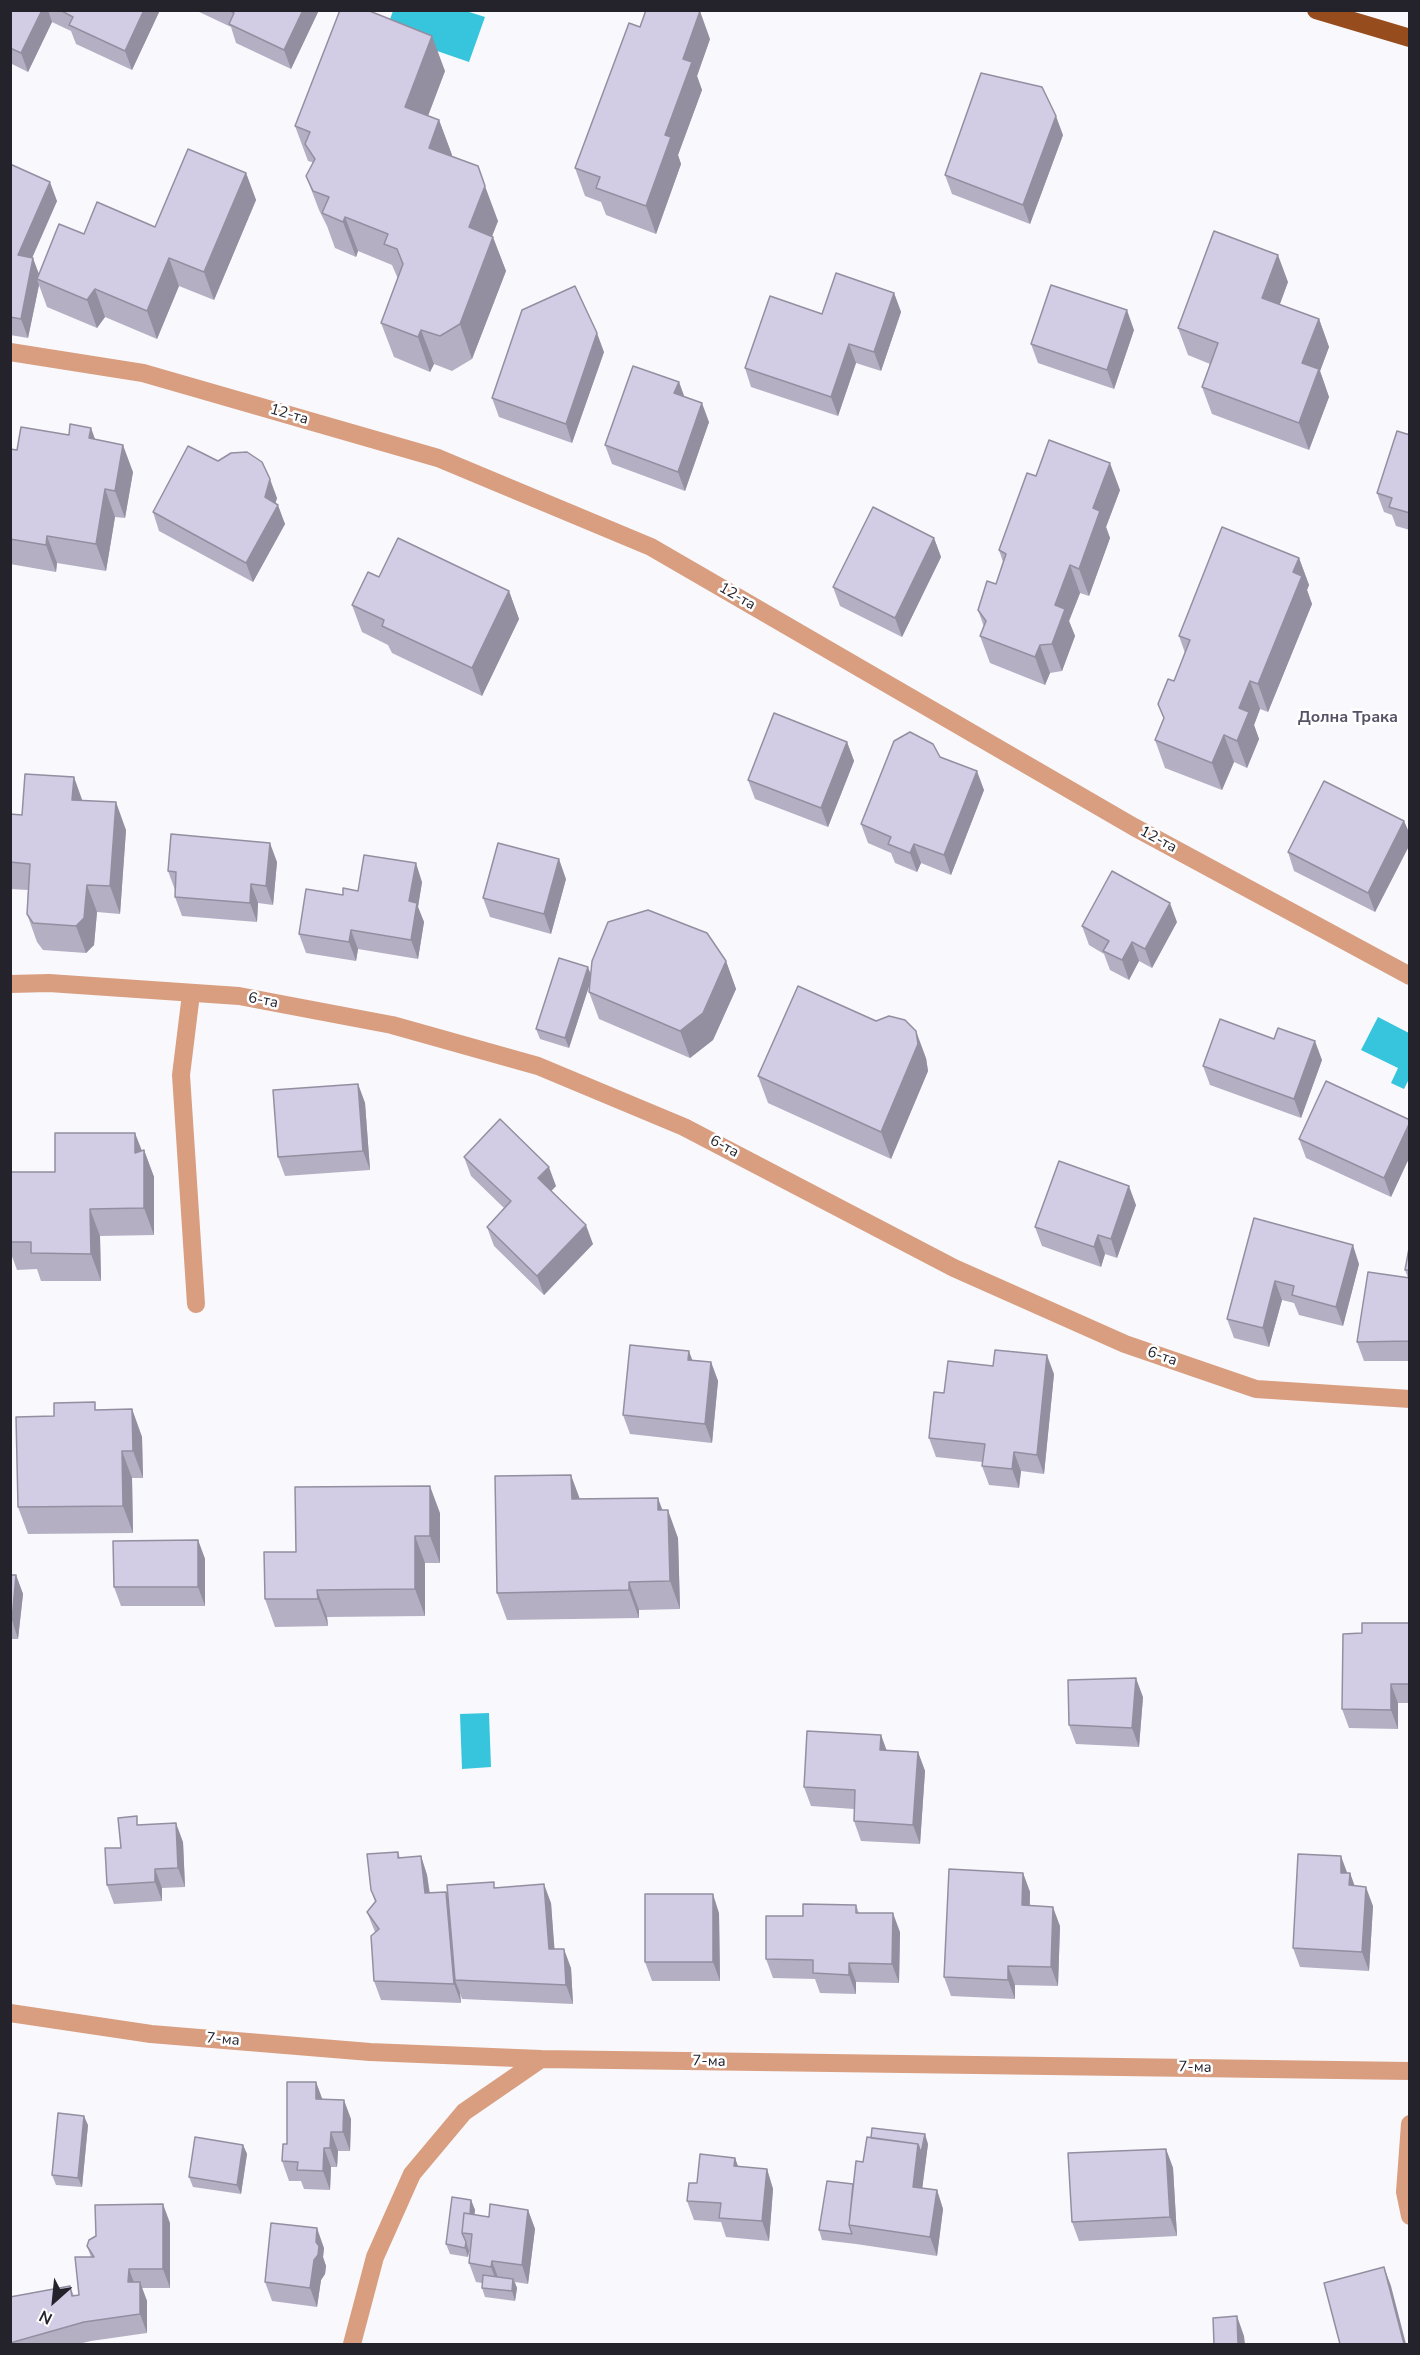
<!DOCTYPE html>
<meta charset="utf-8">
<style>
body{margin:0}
#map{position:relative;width:1420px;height:2355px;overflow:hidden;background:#f9f8fd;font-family:"Nunito Sans",sans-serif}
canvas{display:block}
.frame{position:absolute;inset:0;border:12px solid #24222b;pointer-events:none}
.north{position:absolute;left:24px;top:2271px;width:60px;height:60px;-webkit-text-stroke:4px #fff;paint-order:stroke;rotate:207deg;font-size:16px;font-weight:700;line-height:24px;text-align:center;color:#24222b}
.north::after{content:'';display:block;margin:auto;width:21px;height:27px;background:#24222b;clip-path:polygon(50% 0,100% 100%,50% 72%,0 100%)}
</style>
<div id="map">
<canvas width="1420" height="2355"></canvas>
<div class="frame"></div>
<div class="north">N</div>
</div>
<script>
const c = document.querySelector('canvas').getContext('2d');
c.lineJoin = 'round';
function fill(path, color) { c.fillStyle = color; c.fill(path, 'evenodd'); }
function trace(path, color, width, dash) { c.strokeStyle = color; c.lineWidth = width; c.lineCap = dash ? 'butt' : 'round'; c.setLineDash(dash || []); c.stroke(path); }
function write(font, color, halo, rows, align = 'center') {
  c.font = font + ' "Nunito Sans",sans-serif'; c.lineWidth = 5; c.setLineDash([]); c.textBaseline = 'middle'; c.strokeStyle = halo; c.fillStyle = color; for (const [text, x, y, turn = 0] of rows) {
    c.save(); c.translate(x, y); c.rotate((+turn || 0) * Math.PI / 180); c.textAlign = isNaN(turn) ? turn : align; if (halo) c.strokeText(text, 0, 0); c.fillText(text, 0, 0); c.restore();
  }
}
const water = new Path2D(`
 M393 11H466L485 17 469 62 385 33Z
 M1378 1017 1409 1033V1079L1404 1089 1391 1083 1398 1068 1361 1050Z
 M489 1713 491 1767 462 1769 460 1714Z`);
const service = new Path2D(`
 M191 994 181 1075 196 1304`);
const minor = new Path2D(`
 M10 352 143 373 438 458 651 547 1134 827 1410 976
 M10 984 49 983 239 996 392 1025 538 1066 684 1127 954 1268 1125 1344 1256 1389 1410 1399
 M10 2013 151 2034 370 2052 541 2059 1410 2071
 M1410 2124 1405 2192 1410 2216
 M352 2344 375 2257 412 2174 464 2112 541 2059`);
const trunk = new Path2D(`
 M1316 10 1410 38`);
const wall = new Path2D(`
 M10 10H160L132 70 76 44 71 31 52 22 28 72 10 63Z
 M195 10H319L291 69 236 43 231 27Z
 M640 27 710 39 697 76 702 90 678 155 681 164 656 234 606 215 601 202 585 196 575 168Z
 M445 71 428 116 439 120 452 155 451 156 498 221 492 236 506 271 472 359 452 371 434 364 430 372 394 357 381 323 398 279 392 265 358 251 356 257 335 248 327 226 319 210 306 176 312 164V162L308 161 295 126Z
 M1063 135 1030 224 952 194 945 175Z
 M10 164 57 201 32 258 39 274 84 234 155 227 246 173 256 200 214 300 179 286 157 339 105 317 97 328 47 307 39 285 28 338 10 335Z
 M1288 282 1279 305 1319 319 1329 347 1320 371 1329 397 1309 450 1212 414 1202 387 1210 364 1188 355 1178 328Z
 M894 293 901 312 881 371 856 363 838 416 751 387 745 368 822 314Z
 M1134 330 1114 389 1038 363 1031 344Z
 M604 352 572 443 499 417 492 398Z
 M679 382 684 397 709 422 685 491 612 464 605 445Z
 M1410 435V530L1396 526 1392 515 1384 512 1377 493Z
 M95 439 133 472 125 518 115 517 106 571 57 563 56 572 10 564V449L17 450Z
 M1036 476 1120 490 1106 527 1110 538 1089 596 1080 593 1069 621 1075 636 1062 671 1050 673 1045 685 990 663 980 636 984 627 978 610 996 584 1003 562 999 550Z
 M277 498 275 503 285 524 253 582 159 531 153 512Z
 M934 538 941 557 902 637 840 606 833 587Z
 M1299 558 1309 585 1307 590 1312 604 1268 712 1260 709 1254 725 1259 739 1247 768 1234 762 1222 790 1165 768 1155 740 1164 719 1158 704 1174 681 1185 653 1179 636Z
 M379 577 509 591 519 619 482 696 392 653 388 645 362 632 352 605Z
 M847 742 854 761 828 827 755 799 748 780Z
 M940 757 984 790 951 875 921 863 917 872 895 863 891 853 868 843 861 824Z
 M82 800 126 830 120 914 97 912 94 945 86 953 43 950 37 942 27 914 28 890 10 889V814L22 815Z
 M1404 821 1410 835V844L1375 912 1294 871 1288 852Z
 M277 862 273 905 258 903 257 922 182 916 175 897V890L168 871Z
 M566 879 551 934 490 917 483 898Z
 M422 882 418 907 424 922 418 959 358 949 356 961 306 953 299 934 343 895 358 891Z
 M1177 922 1152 968 1139 961 1129 980 1110 970 1104 954 1089 945 1082 926Z
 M726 961 736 989 713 1040 690 1058 599 1019 589 992 590 983 569 1048 540 1039 536 1029 591 974Z
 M1274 1039 1322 1060 1301 1118 1210 1085 1203 1066Z
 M926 1058 928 1071 891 1159 768 1103 758 1076Z
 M358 1084 365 1103 370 1170 285 1176 278 1157Z
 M1410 1120V1156L1391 1197 1306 1158 1299 1139Z
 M144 1150 154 1177V1235L100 1236 101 1281H41L37 1269 17 1270 10 1251V1172H55Z
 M464 1157 556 1186 551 1191 593 1244 544 1295 494 1246 487 1227 504 1208 471 1176Z
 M1136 1205 1117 1258 1105 1254 1101 1267 1042 1246 1035 1227Z
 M1254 1218 1359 1264 1343 1326 1299 1315 1294 1303 1282 1300 1269 1347 1234 1338 1227 1319Z
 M1410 1243V1361H1364L1357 1342 1408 1278 1405 1270Z
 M692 1360 711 1362 718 1381 712 1443 630 1434 623 1415Z
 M1054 1374 1044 1474 1021 1471 1019 1488 989 1485 982 1466V1462L936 1457 929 1438 944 1393Z
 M132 1409 142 1437 143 1478H132L133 1533 28 1534 18 1507 54 1416 98 1410Z
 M580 1499 663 1510 678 1538 680 1609 639 1610V1618L507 1620 497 1593Z
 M440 1513V1563H425V1616L327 1617 328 1626 275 1627 265 1599 296 1552Z
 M198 1540 205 1559V1606H121L114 1587Z
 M10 1575H16L23 1594 18 1639H10Z
 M1410 1623V1703H1398V1729L1349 1728 1342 1709 1362 1633Z
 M1143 1697 1139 1747 1076 1744 1069 1725Z
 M881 1735 886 1750 918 1752 925 1771 920 1844 861 1841 854 1821V1809L811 1806 804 1787Z
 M140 1825 183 1842 185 1887 162 1888V1901L114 1904 107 1885 121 1848Z
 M398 1852 400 1858 421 1856 427 1875 430 1893 448 1897 496 1888 551 1903 554 1949 571 1968 573 2004 462 1999 460 1993 461 2003 381 2000 374 1981 375 1932 367 1912 375 1902 371 1890Z
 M1023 1873 1030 1892V1905L1060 1926 1058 1986 1015 1985V1999L951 1996 944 1977Z
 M1347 1873H1350L1354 1886 1373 1906 1369 1971 1300 1967 1293 1948Z
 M856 1905 859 1913 900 1932 899 1983 856 1982V1994L820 1993 815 1979 773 1978 766 1959 803 1916Z
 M719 1913 720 1981H652L645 1962Z
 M316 2082 322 2099 351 2119 350 2151H338L337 2167H331L330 2190 304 2189 301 2181H289L282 2161 287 2144Z
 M88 2125 82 2187 56 2185 52 2175Z
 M928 2144 922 2188 937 2190 943 2209 937 2256 856 2244 822 2240 819 2230 853 2184Z
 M243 2145 247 2154 241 2194 193 2187 189 2177Z
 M1166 2149 1173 2168 1177 2236 1079 2241 1072 2222Z
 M735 2158 738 2167 767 2169 773 2189 769 2241 726 2237 721 2222 694 2220 687 2201 697 2183Z
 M471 2200 475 2210 474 2215 489 2217 528 2210 535 2229 528 2284 515 2282 517 2288 515 2301 485 2297 482 2288V2283L476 2282 469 2263 470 2252 469 2251 468 2257 450 2254 446 2244Z
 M170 2223V2288H142L147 2301V2333L91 2341 78 2344H10V2297L70 2286 74 2296 79 2295 91 2257 87 2246Z
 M324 2248 323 2257 326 2266 325 2274 321 2280 317 2307 272 2301 265 2282Z`);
const shadedWall = new Path2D(`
 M42 10H48L52 22 28 72 21 53Z
 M144 10H160L132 70 125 51Z
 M303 10H319L291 69 284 50Z
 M700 11 710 39 697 76 702 90 678 155 681 164 656 234 646 206 665 135 683 59Z
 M432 36 445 71 418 142 405 107Z
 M1056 116 1063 135 1030 224 1023 205Z
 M439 120 452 155 441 182 429 148Z
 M246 173 256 200 214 300 204 272Z
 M50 182 57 201 25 274 18 255Z
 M485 186 498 221 482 262 469 227Z
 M345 217 358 251 356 257 343 222Z
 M493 237 506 271 472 359 460 324Z
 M1278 255 1288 282 1272 326 1262 298Z
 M33 258 40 277 37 279 39 285 28 338 21 319Z
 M169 258 179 286 157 339 147 311Z
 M95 289 105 317 97 328 87 300Z
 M894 293 901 312 881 371 874 352Z
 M1127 310 1134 330 1114 389 1107 370Z
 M1319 319 1329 347 1320 371 1329 397 1309 450 1299 423 1302 363Z
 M421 330 434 364 430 372 418 337Z
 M597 333 604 352 572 443 566 424Z
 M849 344 856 363 838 416 831 397Z
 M679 382 686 401 674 393Z
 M702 403 709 422 685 491 678 472Z
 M91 428 101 455 89 438Z
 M123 445 133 472 125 518 115 491Z
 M1110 463 1120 490 1106 527 1110 538 1089 596 1079 569 1093 508Z
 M270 479 277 498 272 516 278 505 285 524 253 582 246 563Z
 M105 489 115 517 106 571 96 544Z
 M47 536 57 563 56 572 46 545Z
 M934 538 941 557 902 637 895 618Z
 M1299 558 1309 585 1307 590 1312 604 1268 712 1258 684 1293 572Z
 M1070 565 1080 593 1069 621 1075 636 1062 671 1052 644 1055 605Z
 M509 591 519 619 482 696 472 668Z
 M1040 645 1050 673 1045 685 1035 657Z
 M1250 681 1260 709 1254 725 1259 739 1247 768 1237 741 1239 708Z
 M1224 735 1234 762 1222 790 1212 763Z
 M847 742 854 761 828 827 821 808Z
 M977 771 984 790 951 875 944 855Z
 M74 777 84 805 72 800Z
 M116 802 126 830 120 914 110 886Z
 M1404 821 1410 835V844L1375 912 1368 893Z
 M270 843 277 862 273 905 266 886Z
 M914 844 921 863 917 872 910 853Z
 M559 859 566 879 551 934 544 914Z
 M416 863 422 882 418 907 424 922 418 959 411 940 409 901Z
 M251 884 258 903 257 922 250 903Z
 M87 885 97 912 94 945 86 953 76 926Z
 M1170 903 1177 922 1152 968 1145 949Z
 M351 930 358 949 356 961 349 942Z
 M1132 942 1139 961 1129 980 1122 960Z
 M726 961 736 989 713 1040 690 1058 680 1031Z
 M588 967 592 977 569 1048 565 1038Z
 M916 1031 926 1058 928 1071 891 1159 881 1132Z
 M1315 1041 1322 1060 1301 1118 1294 1099Z
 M358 1084 365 1103 370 1170 363 1151Z
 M1410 1122V1156L1391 1197 1384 1178Z
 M135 1133 144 1156V1150L154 1177V1235L144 1208 135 1153Z
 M549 1167 556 1186 545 1197 538 1178Z
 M1129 1186 1136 1205 1117 1258 1111 1239Z
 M90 1209 100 1236 101 1281 91 1254Z
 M586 1225 593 1244 544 1295 537 1276Z
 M1098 1235 1105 1254 1101 1267 1094 1247Z
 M1353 1245 1359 1264 1343 1326 1336 1307Z
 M1275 1281 1282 1300 1269 1347 1263 1328Z
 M689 1351 696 1370 688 1360Z
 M1047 1355 1054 1374 1044 1474 1037 1455Z
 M711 1362 718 1381 712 1443 705 1424Z
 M132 1409 142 1437 143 1478 133 1451Z
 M122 1451 132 1478 133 1533 123 1506Z
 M1014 1452 1021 1471 1019 1488 1012 1469Z
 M571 1475 581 1502 572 1499Z
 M430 1486 440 1513V1563L430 1536Z
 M658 1498 668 1525 658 1510Z
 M668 1510 678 1538 680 1609 670 1581Z
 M415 1536 425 1563V1616L415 1589Z
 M198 1540 205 1559V1606L198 1587Z
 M16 1575 23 1594 18 1639 12 1620Z
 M629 1582 639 1610V1618L629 1590Z
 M317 1590 327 1617 328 1626 318 1599Z
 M1136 1678 1143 1697 1139 1747 1132 1728Z
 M1391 1684 1398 1703V1729L1391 1710Z
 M881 1735 888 1754 880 1750Z
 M918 1752 925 1771 920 1844 913 1825Z
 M176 1823 183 1842 185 1887 178 1868Z
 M421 1856 427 1875 432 1913 425 1893Z
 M1341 1856 1348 1875 1341 1873Z
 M155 1869 162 1888V1901L155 1882Z
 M1023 1873 1030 1892 1029 1924 1022 1905Z
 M1350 1873 1357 1892 1349 1885Z
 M544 1884 551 1903 556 1968 549 1949Z
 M1366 1887 1373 1906 1369 1971 1362 1952Z
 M446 1892 453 1911 455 1980 460 1993 461 2003 454 1984Z
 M713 1894 719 1913 720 1981 713 1962Z
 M1053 1907 1060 1926 1058 1986 1051 1967Z
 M893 1913 900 1932 899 1983 892 1964Z
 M564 1949 571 1968 573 2004 566 1985Z
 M849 1963 856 1982V1994L849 1975Z
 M1008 1966 1015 1985V1999L1008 1980Z
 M316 2082 323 2101 316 2099Z
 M344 2100 351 2119 350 2151 343 2132Z
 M84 2116 88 2125 82 2187 78 2178Z
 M331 2132 338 2151 337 2167 330 2148Z
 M925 2134 928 2144 920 2206 913 2187 918 2144Z
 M243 2145 247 2154 241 2194 237 2185Z
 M324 2148 331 2167 330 2190 323 2171Z
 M1166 2149 1173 2168 1177 2236 1170 2217Z
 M735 2158 742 2177 734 2166Z
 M767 2169 773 2189 769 2241 762 2221Z
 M937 2190 943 2209 937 2256 930 2237Z
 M471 2200 475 2210 472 2234 467 2233Z
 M163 2204 170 2223V2288L163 2269Z
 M528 2210 535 2229 528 2284 522 2265Z
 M317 2228 324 2248 323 2257 326 2266 325 2274 321 2280 317 2307 310 2288Z
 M466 2242 469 2251 468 2257 465 2248Z
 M492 2261 499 2280 498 2286 491 2267Z
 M1384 2267 1391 2286 1406 2344H1404Z
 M129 2269 136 2288 128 2282Z
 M513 2279 517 2288 515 2301 512 2291Z
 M140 2282 147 2301V2333L140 2314Z
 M1237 2316 1244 2336 1245 2344H1238Z`);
const building = new Path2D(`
 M10 10H42L21 53 10 48Z
 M60 10H144L125 51 69 25 73 17Z
 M229 10H303L284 50 229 24 234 13Z
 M340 10H367L432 36 405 107 439 120 429 148 478 166 485 186 469 227 493 237 460 324 440 336 421 330 418 337 381 323 403 264 397 249 384 244 388 234 345 217 343 222 322 213 329 197 313 191 306 176 315 159 305 144 310 132 295 126Z
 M646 10 700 11 683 59 692 62 665 135 671 137 646 206 596 188 600 177 575 168 629 23 640 27Z
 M981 73 1042 87 1056 116 1023 205 945 175Z
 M188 149 246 173 204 272 169 258 147 311 95 289 87 300 37 279 59 224 84 234 97 202 155 227Z
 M10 164 50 182 18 255 33 258 21 319 10 317Z
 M1214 231 1278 255 1262 298 1319 319 1302 363 1319 369 1299 423 1202 387 1218 343 1178 328Z
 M836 273 894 293 874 352 849 344 831 397 745 368 770 296 822 314Z
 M1051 285 1127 310 1107 370 1031 344Z
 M575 286 597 333 566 424 492 398 522 310Z
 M633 366 679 382 674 393 702 403 678 472 605 445Z
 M70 424 91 428 89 438 123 445 115 491 105 489 96 544 47 536 46 545 10 539V449L17 450 21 427 69 435Z
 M1397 431 1410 435V513L1389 507 1392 498 1377 493Z
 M1049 440 1110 463 1093 508 1100 511 1079 569 1070 565 1055 605 1065 609 1052 644 1040 645 1035 657 980 636 986 621 978 610 987 581 996 584 1006 554 999 550 1027 473 1036 476Z
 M188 446 218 461 231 453 247 452 262 462 270 479 265 497 278 505 246 563 153 512Z
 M873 507 934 538 895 618 833 587Z
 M1222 527 1299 558 1293 572 1302 576 1258 684 1250 681 1239 708 1249 712 1237 741 1224 735 1212 763 1155 740 1164 718 1158 704 1168 679 1174 681 1190 640 1179 636Z
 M398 538 509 591 472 668 382 626 384 620 352 605 368 572 379 577Z
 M774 713 847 742 821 808 748 780Z
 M910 732 933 744 940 757 977 771 944 855 914 844 910 853 888 844 891 837 861 824 894 741Z
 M25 774 74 777 72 800 116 802 110 886 87 885 84 918 76 926 33 923 27 914 30 864 10 862V814L22 815Z
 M1324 781 1404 821 1368 893 1288 852Z
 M171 834 270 843 266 886 251 884 250 903 175 897 176 872 168 871Z
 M498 843 559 859 544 914 483 898Z
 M364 855 416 863 409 901 417 903 411 940 351 930 349 942 299 934 306 889 343 895V888L358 891Z
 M1112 871 1170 903 1145 949 1132 942 1122 960 1103 951 1109 941 1082 926Z
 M648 910 707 933 726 961 703 1013 680 1031 589 992 592 961 608 922Z
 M559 958 588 967 565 1038 536 1029Z
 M798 986 876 1021 889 1016 905 1020 916 1031 918 1044 881 1132 758 1076Z
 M1220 1019 1274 1039 1278 1028 1315 1041 1294 1099 1203 1066Z
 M1326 1081 1410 1120V1122L1384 1178 1299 1139Z
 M358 1084 363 1151 278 1157 273 1090Z
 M500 1119 549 1167 538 1178 586 1225 537 1276 487 1227 511 1201 464 1157Z
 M55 1133H135V1153L144 1150V1208L90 1209 91 1254 31 1253V1242H10V1172H55Z
 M1059 1161 1129 1186 1111 1239 1098 1235 1094 1247 1035 1227Z
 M1254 1218 1353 1245 1336 1307 1292 1295 1294 1286 1275 1281 1263 1328 1227 1319Z
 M1410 1243V1270H1405Z
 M1368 1272 1410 1278V1341L1357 1342Z
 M630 1345 689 1351 688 1360 711 1362 705 1424 623 1415Z
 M995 1350 1047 1355 1037 1455 1014 1452 1012 1469 982 1466 985 1444 929 1438 934 1392 944 1393 948 1361 993 1366Z
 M95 1402V1410L132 1409 133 1451H122L123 1506 18 1507 16 1417 54 1416V1403Z
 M571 1475 572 1499 658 1498V1510H668L670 1581 629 1582V1590L497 1593 495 1476Z
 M430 1486V1536H415V1589L317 1590 318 1599H265L264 1552H296L295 1487Z
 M198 1540V1587H114L113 1541Z
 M10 1575H16L12 1620H10Z
 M1362 1623H1410V1684H1391V1710L1342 1709 1343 1634 1362 1633Z
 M1136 1678 1132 1728 1069 1725 1068 1680Z
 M807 1731 881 1735 880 1750 918 1752 913 1825 854 1821 855 1790 804 1787Z
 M137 1816V1825L176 1823 178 1868 155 1869V1882L107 1885 105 1848H121L118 1818Z
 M398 1852V1858L421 1856 425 1893 446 1892 454 1984 374 1981 371 1936 379 1929 367 1912 376 1901 371 1890 367 1854Z
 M1298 1854 1341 1856V1873H1350L1349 1885 1366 1887 1362 1952 1293 1948Z
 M949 1869 1023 1873 1022 1905 1053 1907 1051 1967 1008 1966V1980L944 1977Z
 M494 1882V1888L544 1884 549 1949H564L566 1985 455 1980 447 1885Z
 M645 1894H713V1962H645Z
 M803 1904 856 1905V1913H893L892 1964 849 1963V1975L813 1973V1960L766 1959V1916H803Z
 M287 2082H316V2099L344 2100 343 2132H331L330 2148H324L323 2171 297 2170 298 2162 282 2161 283 2144H287Z
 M58 2113 84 2116 78 2178 52 2175Z
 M872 2128 925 2134 921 2153 918 2144 871 2138Z
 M195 2137 243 2145 237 2185 189 2177Z
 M867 2137 918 2144 913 2187 937 2190 930 2237 849 2225 856 2161 863 2162Z
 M1166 2149 1170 2217 1072 2222 1068 2153Z
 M700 2154 735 2158 734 2166 767 2169 762 2221 719 2218 721 2203 687 2201 689 2183H697Z
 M827 2181 853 2184 849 2225 852 2234 819 2230Z
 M452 2197 471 2200 470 2214 464 2213 462 2233 466 2242 465 2248 446 2244Z
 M163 2204V2269H129L128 2282H140V2314L84 2322 10 2343V2297L70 2286 72 2296 79 2295 75 2257H94L87 2246 89 2240 96 2236 95 2205Z
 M490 2204 528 2210 522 2265 492 2261 491 2267 469 2263 472 2234 462 2233 464 2213 489 2217Z
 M271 2223 317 2228 316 2242 319 2246 318 2255 314 2260 310 2288 265 2282Z
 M1384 2267 1404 2344H1340L1324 2283Z
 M483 2275 513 2279 512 2291 482 2288Z
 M1237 2316 1238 2344H1214L1213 2318Z`);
const streetNames = [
 ["12-та",289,415,16],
 ["12-та",737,597,30],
 ["12-та",1158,840,28],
 ["6-та",263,1001,11],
 ["6-та",724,1147,28],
 ["6-та",1162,1357,19],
 ["7-ма",223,2040,5],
 ["7-ма",709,2062,1],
 ["7-ма",1195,2068,1]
];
const neighbourhoodNames = [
 ["Долна Трака",1348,718]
];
fill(water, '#36c5dc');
trace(service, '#d89e7f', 18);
trace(minor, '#d89e7f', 18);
trace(trunk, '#964c1d', 18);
fill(wall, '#b5afc4');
fill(shadedWall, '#938fa0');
fill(building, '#d2cce4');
trace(building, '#938fa0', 1.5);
write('15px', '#24222b', '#fff', streetNames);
write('bold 16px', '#575266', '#fff', neighbourhoodNames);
</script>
